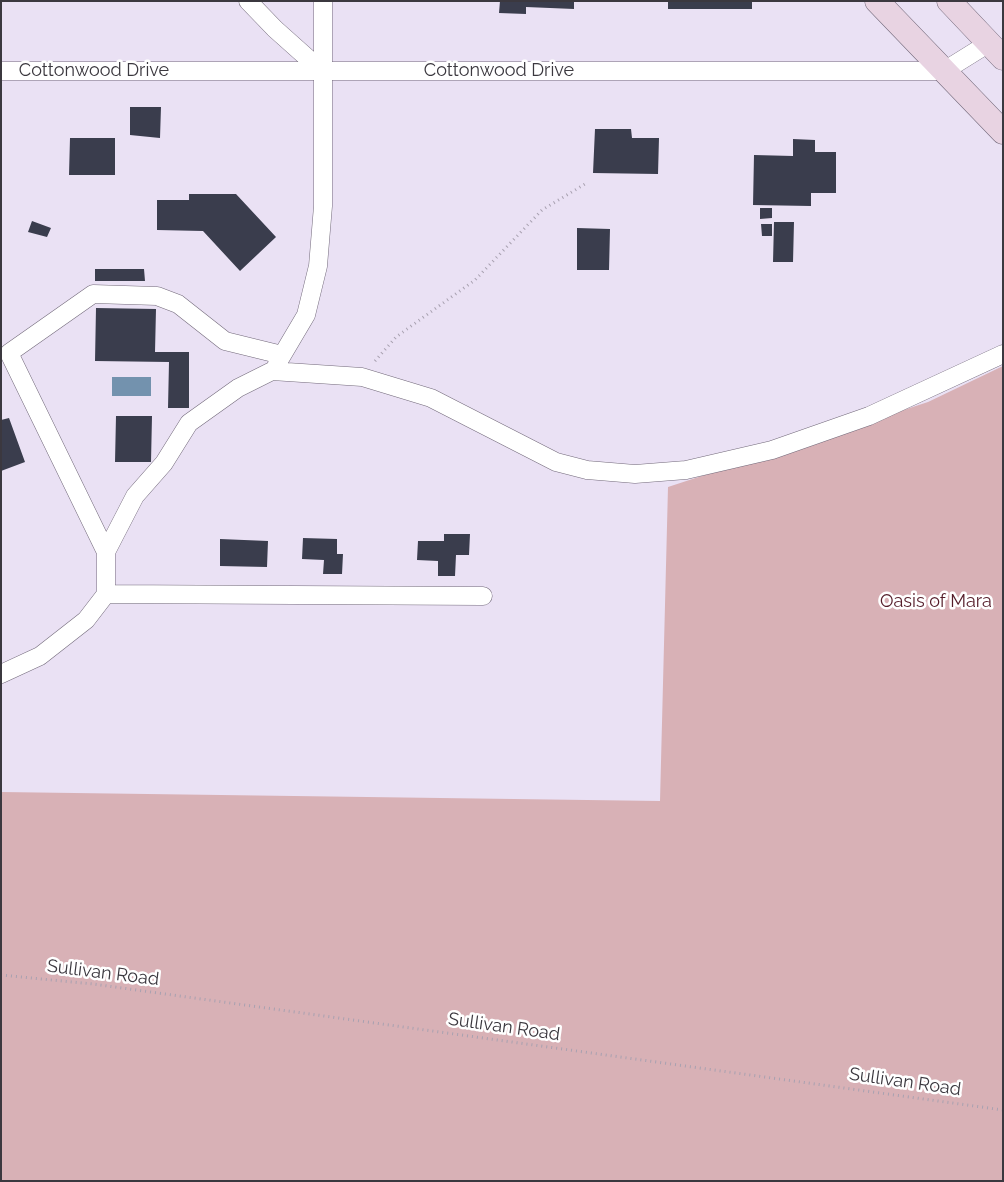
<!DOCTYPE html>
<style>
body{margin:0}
#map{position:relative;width:1004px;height:1182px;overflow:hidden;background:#eae1f4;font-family:Raleway,sans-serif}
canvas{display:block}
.frame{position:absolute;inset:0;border:2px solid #3b383f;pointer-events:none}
</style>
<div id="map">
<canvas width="1004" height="1182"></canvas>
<div class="frame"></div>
</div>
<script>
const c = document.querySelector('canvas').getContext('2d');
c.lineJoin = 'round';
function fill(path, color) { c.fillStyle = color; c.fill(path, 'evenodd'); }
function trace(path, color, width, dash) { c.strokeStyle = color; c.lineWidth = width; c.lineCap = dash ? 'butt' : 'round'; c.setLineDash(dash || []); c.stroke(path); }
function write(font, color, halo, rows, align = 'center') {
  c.font = font + ' Raleway,sans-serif'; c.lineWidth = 5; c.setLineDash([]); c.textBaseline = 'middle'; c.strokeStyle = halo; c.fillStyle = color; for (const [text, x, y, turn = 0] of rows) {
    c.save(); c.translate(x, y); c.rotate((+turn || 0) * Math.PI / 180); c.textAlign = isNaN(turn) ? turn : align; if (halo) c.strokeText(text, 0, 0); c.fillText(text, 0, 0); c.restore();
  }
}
const green = new Path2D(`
 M1003 366V1181H1V792L660 801 668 487 928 402Z`);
const water = new Path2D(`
 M112 377H151V396H112Z`);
const building = new Path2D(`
 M500 1H574V9L526 7V14L499 13Z
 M668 1H752V9H668Z
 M130 107H161L160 138 130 135Z
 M595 129H631L632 138H659L658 174 593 173Z
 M70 138H115V175H69Z
 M793 139 815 140V152H836V193H811V206L753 205 754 155 793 156Z
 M189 194H236L276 237 240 271 203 231 157 230V200H189Z
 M760 208H772V218L760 219Z
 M32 221 51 228 47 237 28 232Z
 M774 222H794L793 262H773Z
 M761 224H772V236H762Z
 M577 228 610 229 609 270H577Z
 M95 269H144L145 281H95Z
 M96 308 156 309 155 352H189V408H168L169 362 95 361Z
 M116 416H152L151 462H115Z
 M9 418 25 462 1 471V420Z
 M444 534H470L469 555H456L455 576H438V561L417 560 418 541H444Z
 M303 538 337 539V554H343L342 574H323L324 560 302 559Z
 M220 539 268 541 267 567 220 566Z`);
const path = new Path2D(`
 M375 361 396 337 475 280 542 210 585 184
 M1 975 93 984 1003 1110`);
const street = new Path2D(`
 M248 1 275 29 322 71
 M1 71H944L989 43
 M277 364 306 315 318 266 323 206V1
 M106 552 9 353 93 294 157 296 178 304 225 341 282 355
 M106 594 483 596
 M1 674 40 656 86 620 106 594V552L135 496 164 463 189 423 238 388 272 371 362 377 431 398 556 462 587 470 635 474 686 470 772 450 869 416 1003 354`);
const secondary = new Path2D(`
 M877 1 1003 132
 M949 1 1003 58`);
const streetNames = [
 ["Cottonwood Drive",94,71],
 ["Cottonwood Drive",499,71],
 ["Sullivan Road",103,973,7],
 ["Sullivan Road",504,1027,8],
 ["Sullivan Road",905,1082,8]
];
const parkNames = [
 ["Oasis of Mara",936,602]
];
fill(green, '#d8b1b6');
fill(water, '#7392ae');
fill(building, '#3a3d4d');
trace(street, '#72697a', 19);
trace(secondary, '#72697a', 25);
trace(path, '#a8a1b0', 3, [1, 4]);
trace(street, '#fff', 18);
trace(secondary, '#e8d3e2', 24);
write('18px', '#3b383f', '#fff', streetNames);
write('18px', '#551d2a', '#fff', parkNames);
</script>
